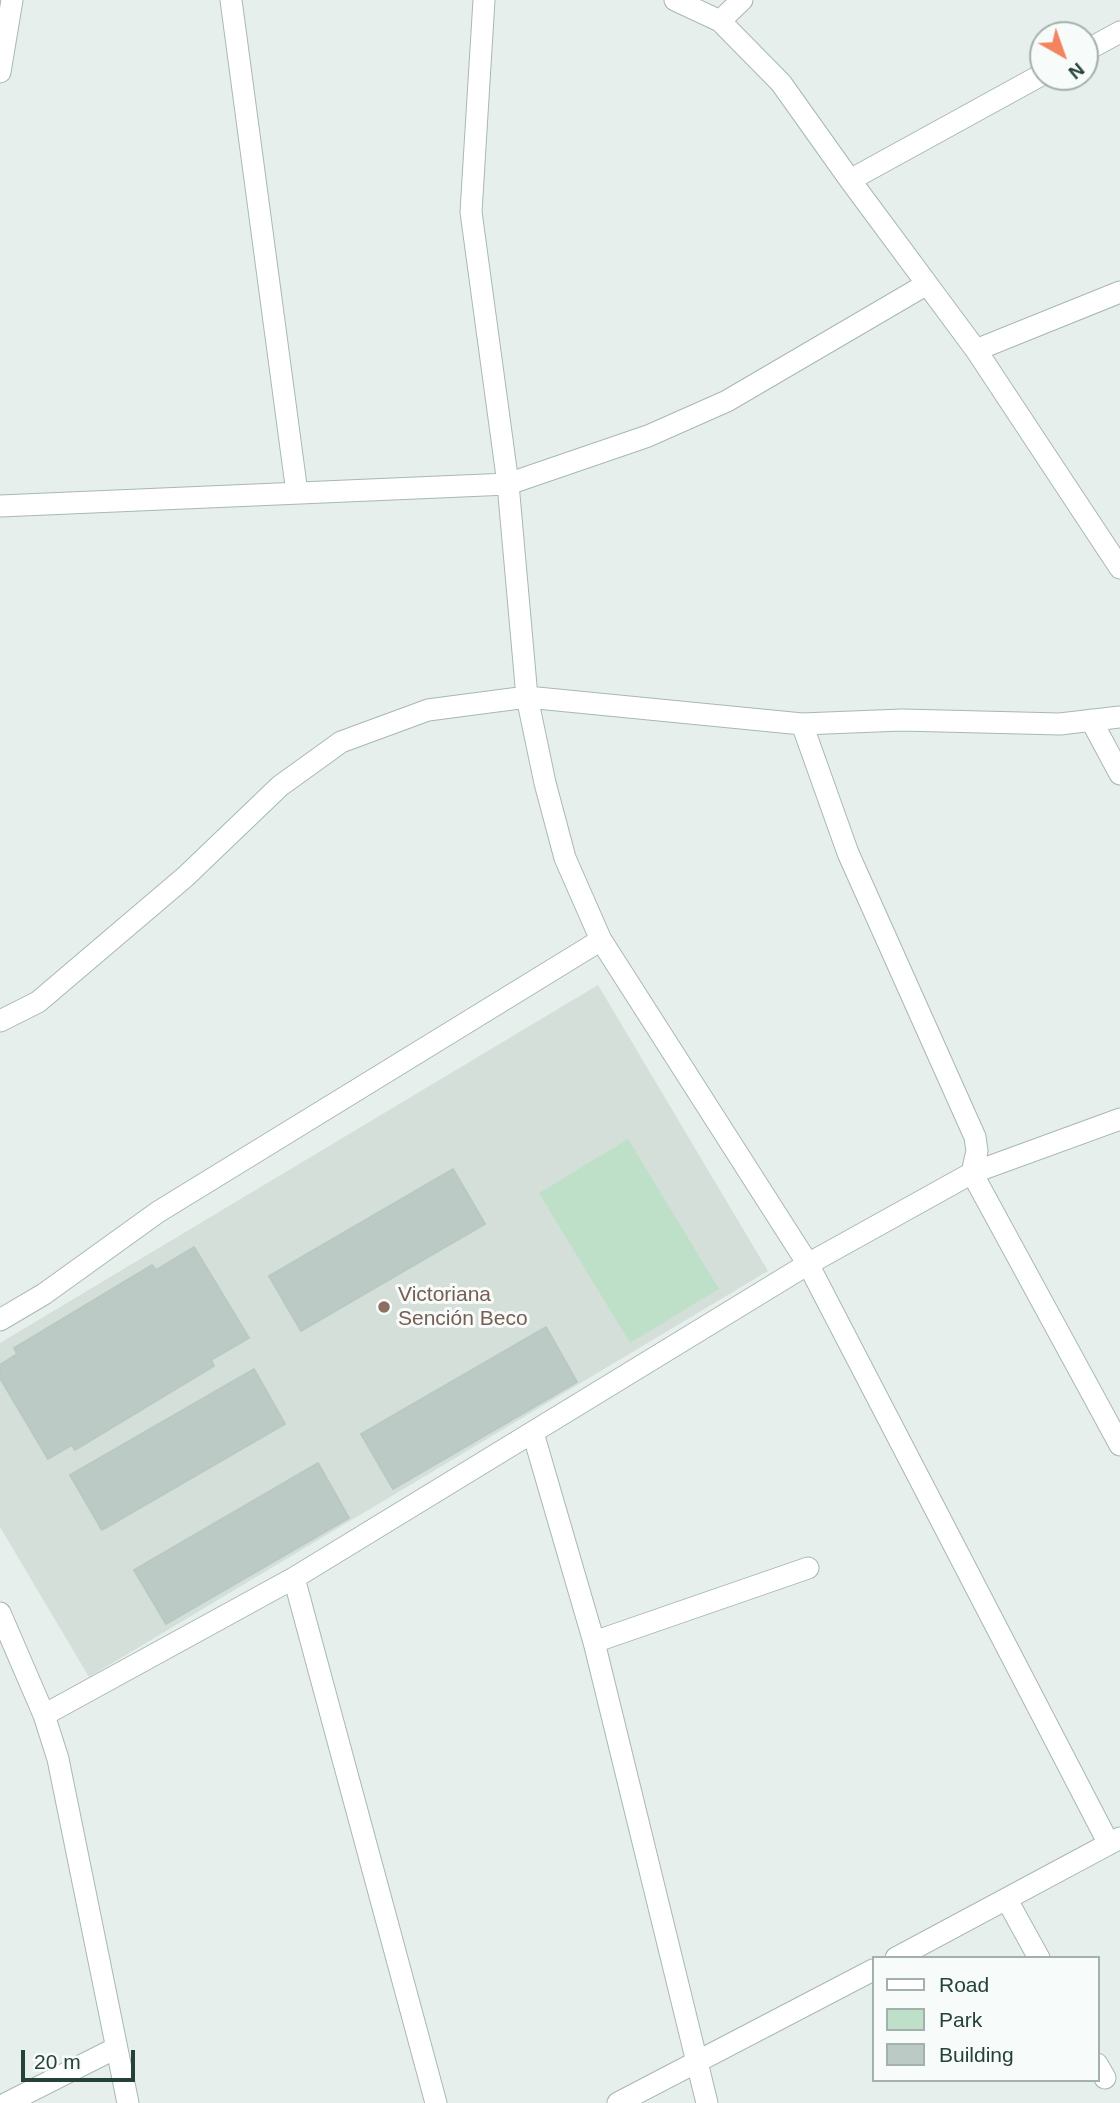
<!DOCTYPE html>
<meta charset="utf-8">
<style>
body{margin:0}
#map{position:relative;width:1120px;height:2103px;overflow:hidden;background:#e6efeb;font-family:Helvetica,sans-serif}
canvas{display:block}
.legend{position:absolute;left:872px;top:1956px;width:228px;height:126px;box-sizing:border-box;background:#f7fbf9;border:2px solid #a3b1ad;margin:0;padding:9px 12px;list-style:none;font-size:21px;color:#24423a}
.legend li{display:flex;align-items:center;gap:14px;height:35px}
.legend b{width:35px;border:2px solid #a3b1ad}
.north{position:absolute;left:1029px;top:21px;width:70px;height:70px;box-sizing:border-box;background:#f7fbf9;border:2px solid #a3b1ad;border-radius:50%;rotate:140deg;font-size:19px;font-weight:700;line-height:28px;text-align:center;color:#24423a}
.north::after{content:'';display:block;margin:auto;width:24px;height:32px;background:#f4845f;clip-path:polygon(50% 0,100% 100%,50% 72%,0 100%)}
.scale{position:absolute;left:21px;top:2050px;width:114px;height:32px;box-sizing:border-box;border:4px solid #24423a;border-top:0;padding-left:9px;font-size:21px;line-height:24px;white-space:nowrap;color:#24423a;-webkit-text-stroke:5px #f7fbf9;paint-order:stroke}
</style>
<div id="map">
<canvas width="1120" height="2103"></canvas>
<ul class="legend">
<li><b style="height:9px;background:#fff"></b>Road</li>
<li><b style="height:19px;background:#bfe0c8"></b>Park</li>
<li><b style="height:19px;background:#bbcac4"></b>Building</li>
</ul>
<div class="north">N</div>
<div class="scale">20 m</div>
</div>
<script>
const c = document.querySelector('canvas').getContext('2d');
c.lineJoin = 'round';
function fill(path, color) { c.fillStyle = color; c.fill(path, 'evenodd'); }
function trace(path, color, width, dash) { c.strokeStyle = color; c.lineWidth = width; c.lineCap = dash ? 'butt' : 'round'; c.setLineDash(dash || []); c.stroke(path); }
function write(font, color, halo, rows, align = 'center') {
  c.font = font + ' Helvetica,sans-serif'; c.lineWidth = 6; c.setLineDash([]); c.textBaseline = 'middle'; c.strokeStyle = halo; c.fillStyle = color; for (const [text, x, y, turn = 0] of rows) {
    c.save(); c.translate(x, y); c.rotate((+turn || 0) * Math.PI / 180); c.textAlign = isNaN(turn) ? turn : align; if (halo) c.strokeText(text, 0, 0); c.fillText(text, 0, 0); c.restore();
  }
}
const built = new Path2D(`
 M598 985 768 1271 89 1677 0 1527V1343Z`);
const green = new Path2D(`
 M628 1139 719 1289 630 1343 539 1193Z`);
const building = new Path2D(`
 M453 1169 485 1224 301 1331 269 1276Z
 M194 1247 249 1338 211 1360 214 1366 75 1450 72 1445 48 1459 0 1378V1365L17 1354 14 1348 152 1265 156 1270Z
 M546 1327 577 1382 393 1489 361 1434Z
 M254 1369 285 1424 102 1530 70 1475Z
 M318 1463 349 1518 166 1624 134 1570Z`);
const minor = new Path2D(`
 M231 0 297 493
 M484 0 471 212 508 484 527 697 545 783 565 858 601 940 808 1264 1109 1844
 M675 0 720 21 781 83 850 180 976 350 1120 568
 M720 21 742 0
 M1085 51 1120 32
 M0 72 12 0
 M850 180 1043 74
 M976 350 1120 292
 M0 506 508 484 648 436 727 401 927 284
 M1091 720 1120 774
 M802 724 848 853 975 1137 977 1151 972 1173 1120 1445
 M0 1021 38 1002 185 877 280 786 341 742 428 710 527 697 802 724 902 720 1060 724 1120 717
 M0 1320 44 1294 158 1212 601 940
 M533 1433 594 1642 707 2103
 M294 1578 436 2103
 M0 1613 44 1715 58 1759 128 2103
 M594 1642 808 1568
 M44 1715 294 1578 808 1264 972 1173 1120 1119
 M1007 1900 1039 1958
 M896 1958 1120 1838
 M1097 2064 1105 2078
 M7 2103 116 2048
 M618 2103 873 1970`);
const markers = [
 [384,1307,7,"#8d6e63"]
];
const educationNames = [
 ["Victoriana",398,1295],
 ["Sención Beco",398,1319]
];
fill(built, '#d4dfda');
fill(green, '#bfe0c8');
fill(building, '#bbcac4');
trace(building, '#b8c9c2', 2);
trace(minor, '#a8b8b2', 23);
trace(minor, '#fff', 21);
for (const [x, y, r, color] of markers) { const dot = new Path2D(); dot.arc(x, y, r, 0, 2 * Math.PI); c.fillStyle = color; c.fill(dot); trace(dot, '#f7fbf9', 2.5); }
write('21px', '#785e54', '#f7fbf9', educationNames, 'left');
</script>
